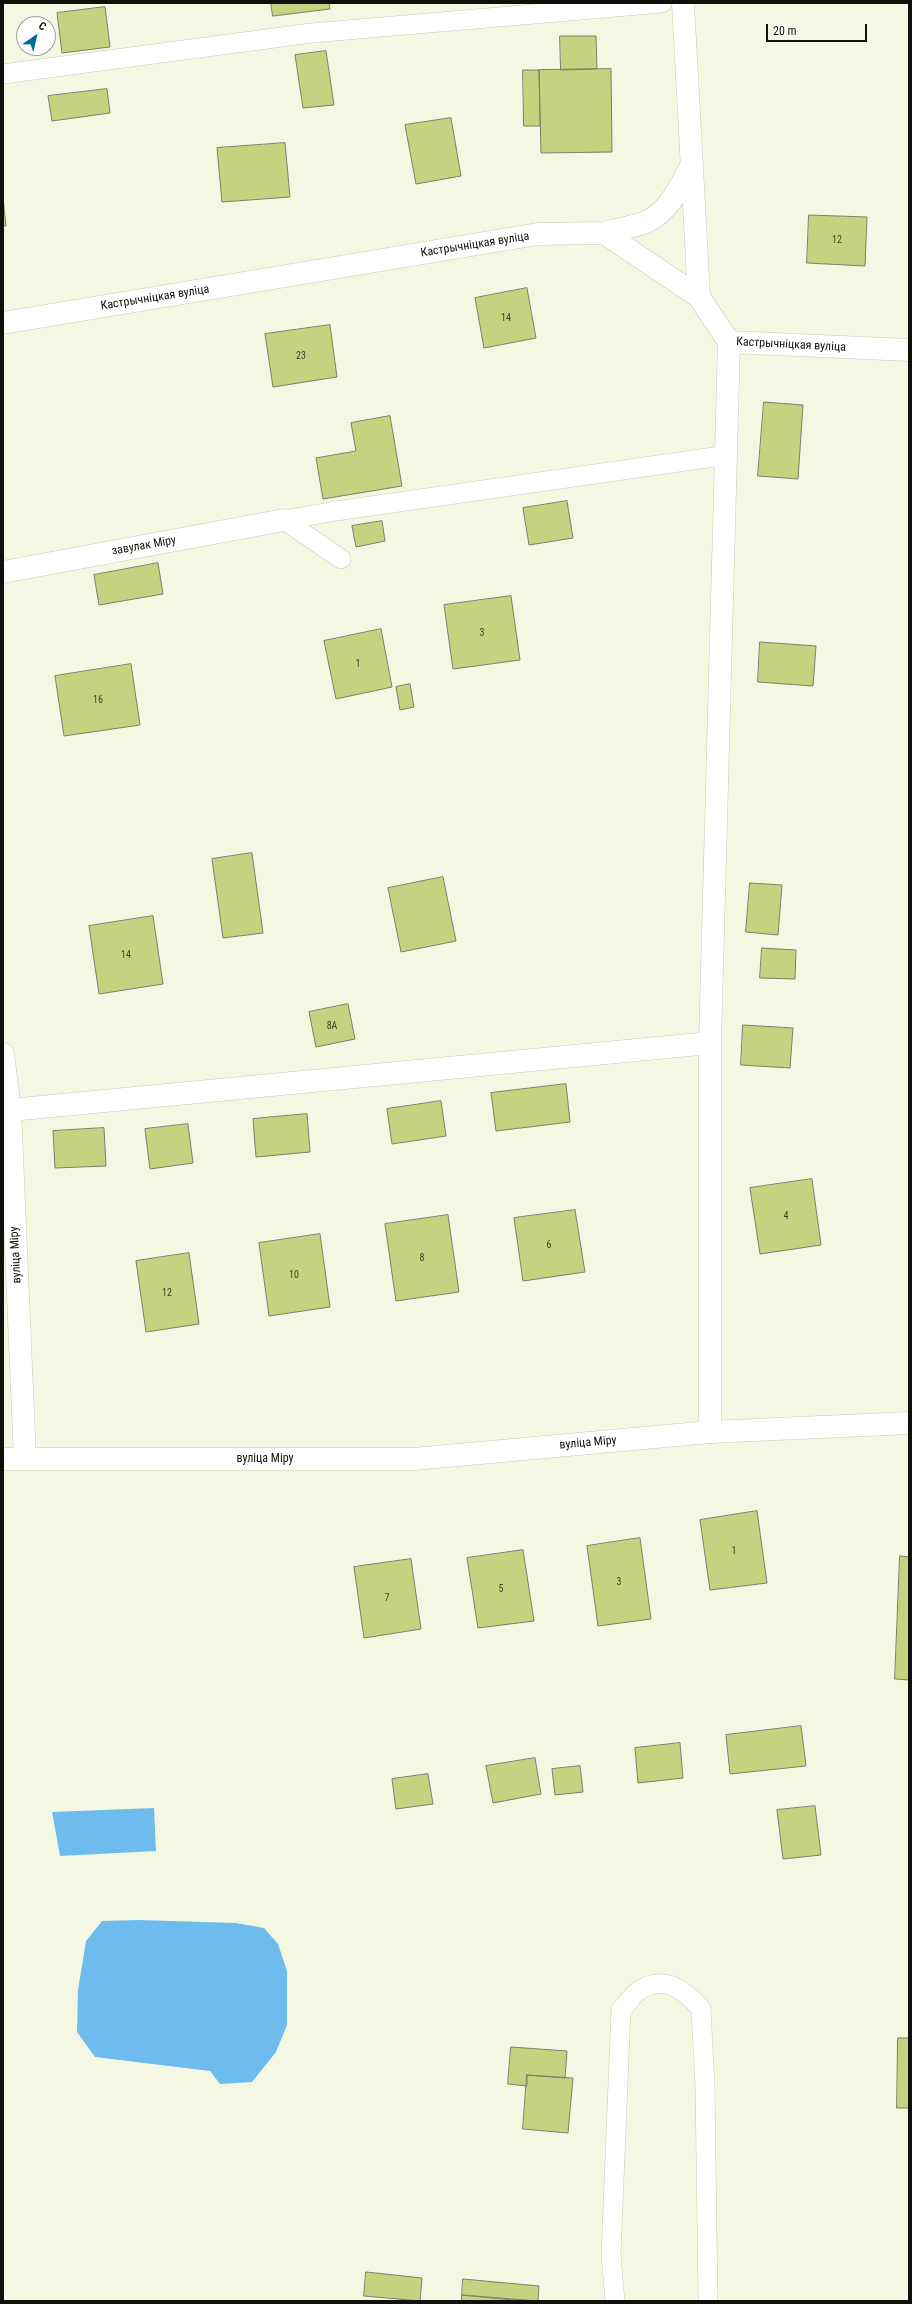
<!DOCTYPE html>
<meta charset="utf-8">
<style>
body{margin:0}
#map{position:relative;width:912px;height:2304px;overflow:hidden;background:#f4f8e2;font-family:"Roboto Condensed",sans-serif}
canvas{display:block}
.frame{position:absolute;inset:0;border:4px solid #0f1009;pointer-events:none}
.north{position:absolute;left:16px;top:16px;width:40px;height:40px;box-sizing:border-box;background:#fff;border:1px solid #9f9f9d;border-radius:50%;rotate:34deg;font-size:11px;font-weight:700;line-height:16px;text-align:center;color:#0f1009}
.north::after{content:'';display:block;margin:auto;width:14px;height:18px;background:#046997;clip-path:polygon(50% 0,100% 100%,50% 72%,0 100%)}
.scale{position:absolute;left:766px;top:24px;width:101px;height:18px;box-sizing:border-box;border:2px solid #0f1009;border-top:0;padding-left:5px;font-size:12px;line-height:14px;white-space:nowrap;color:#0f1009;-webkit-text-stroke:3px #fff;paint-order:stroke}
</style>
<div id="map">
<canvas width="912" height="2304"></canvas>
<div class="frame"></div>
<div class="north">С</div>
<div class="scale">20 m</div>
</div>
<script>
const c = document.querySelector('canvas').getContext('2d');
c.lineJoin = 'round';
function fill(path, color) { c.fillStyle = color; c.fill(path, 'evenodd'); }
function trace(path, color, width, dash) { c.strokeStyle = color; c.lineWidth = width; c.lineCap = dash ? 'butt' : 'round'; c.setLineDash(dash || []); c.stroke(path); }
function write(font, color, halo, rows, align = 'center') {
  c.font = font + ' "Roboto Condensed",sans-serif'; c.lineWidth = 4; c.setLineDash([]); c.textBaseline = 'middle'; c.strokeStyle = halo; c.fillStyle = color; for (const [text, x, y, turn = 0] of rows) {
    c.save(); c.translate(x, y); c.rotate((+turn || 0) * Math.PI / 180); c.textAlign = isNaN(turn) ? turn : align; if (halo) c.strokeText(text, 0, 0); c.fillText(text, 0, 0); c.restore();
  }
}
const water = new Path2D(`
 M154 1808 156 1851 60 1856 52 1812Z
 M138 1920 236 1923 264 1928 278 1944 287 1971V2025L276 2052 252 2082 220 2084 210 2071 95 2057 77 2032 78 1990 86 1941 102 1921Z`);
const building = new Path2D(`
 M271 3H329L330 9 273 16Z
 M105 7 110 47 62 53 57 13Z
 M560 36H596L597 69 561 70Z
 M326 51 334 105 303 108 295 55Z
 M611 69 612 152 541 153 539 70Z
 M523 70H539L540 126H524Z
 M107 89 110 113 52 121 48 96Z
 M451 118 461 176 416 184 405 125Z
 M285 143 290 197 222 202 217 148Z
 M3 198 6 226H3Z
 M809 215 867 217 865 266 807 263Z
 M527 288 536 338 484 348 475 298Z
 M330 325 337 377 273 387 265 334Z
 M764 402 803 405 798 479 758 476Z
 M390 416 402 486 323 499 316 458 356 451 351 423Z
 M567 501 573 538 529 545 523 508Z
 M382 521 385 541 356 547 352 526Z
 M158 563 163 594 99 605 94 575Z
 M511 596 520 660 453 669 444 605Z
 M381 629 392 687 336 699 324 641Z
 M760 642 816 646 813 686 758 682Z
 M131 664 140 725 64 736 55 676Z
 M410 684 414 707 400 710 396 687Z
 M252 853 263 933 223 938 212 859Z
 M443 877 456 941 401 952 388 888Z
 M750 883 782 885 778 935 746 932Z
 M153 916 163 984 99 994 89 926Z
 M762 948 796 950 795 979 760 978Z
 M348 1004 355 1039 316 1047 309 1012Z
 M743 1025 793 1028 790 1068 741 1065Z
 M566 1084 570 1122 496 1131 491 1093Z
 M441 1101 446 1136 392 1144 387 1109Z
 M307 1114 310 1152 256 1157 253 1119Z
 M188 1124 193 1163 150 1169 145 1129Z
 M104 1128 106 1166 55 1168 53 1131Z
 M812 1179 821 1245 760 1254 750 1188Z
 M575 1210 585 1272 523 1281 514 1218Z
 M448 1215 459 1292 396 1301 385 1224Z
 M320 1234 330 1307 269 1316 259 1243Z
 M189 1253 199 1324 146 1332 136 1261Z
 M757 1511 767 1583 710 1590 700 1520Z
 M640 1538 651 1619 598 1626 587 1546Z
 M523 1550 534 1621 478 1628 467 1558Z
 M900 1556 909 1557V1680L895 1679Z
 M411 1559 421 1629 364 1638 354 1567Z
 M801 1726 806 1766 730 1774 726 1735Z
 M680 1743 683 1778 638 1783 635 1748Z
 M535 1758 541 1794 493 1803 486 1766Z
 M580 1766 583 1792 555 1795 552 1769Z
 M428 1774 433 1804 396 1809 392 1779Z
 M815 1806 821 1855 783 1859 777 1810Z
 M898 2038H909V2108H897Z
 M511 2047 567 2051 565 2078 527 2075V2086L508 2084Z
 M527 2075 573 2078 568 2133 523 2129Z
 M366 2272 422 2278 420 2301 364 2296Z
 M463 2279 539 2286 538 2301 462 2295Z
 M462 2295 523 2301H462Z`);
const service = new Path2D(`
 M3 74 312 33 662 3
 M284 520 336 511 728 455
 M284 520 341 559
 M615 2301 611 2254 621 2010C627 2004 634 1993 641 1989 667 1975 684 1991 701 2008L705 2087 708 2301`);
const minor = new Path2D(`
 M683 3 699 297
 M604 233C617 229 633 227 646 222 669 212 681 185 692 164
 M3 323 538 234 604 233 699 297 729 342
 M729 342 909 350
 M3 572 284 520
 M10 1110 710 1043
 M710 1432V1043L729 342`);
const tertiary = new Path2D(`
 M3 1054 10 1110 25 1459
 M3 1459H414L710 1432 909 1423`);
const numberNames = [
 ["12",837,240],
 ["14",506,318],
 ["23",301,356],
 ["3",482,633],
 ["1",358,664],
 ["16",98,700],
 ["14",126,955],
 ["8А",332,1026],
 ["4",786,1216],
 ["6",549,1245],
 ["8",422,1258],
 ["10",294,1275],
 ["12",167,1293],
 ["1",734,1551],
 ["3",619,1582],
 ["5",501,1589],
 ["7",387,1598]
];
const streetNames = [
 ["Кастрычніцкая вуліца",475,245,-9],
 ["Кастрычніцкая вуліца",155,298,-9],
 ["Кастрычніцкая вуліца",791,345,3],
 ["завулак Міру",144,546,-10],
 ["вуліца Міру",16,1255,-93],
 ["вуліца Міру",588,1443,-5],
 ["вуліца Міру",265,1459]
];
fill(water, '#6ebcee');
fill(building, '#c6d280');
trace(building, '#7c7f6b', 1);
trace(service, '#c7cbb5', 20);
trace(minor, '#c7cbb5', 23);
trace(tertiary, '#c7cbb5', 23);
trace(service, '#fff', 19);
trace(minor, '#fff', 22);
trace(tertiary, '#fff', 22);
write('10px', '#3d4027', null, numberNames);
write('12px', '#0f1009', '#fff', streetNames);
</script>
